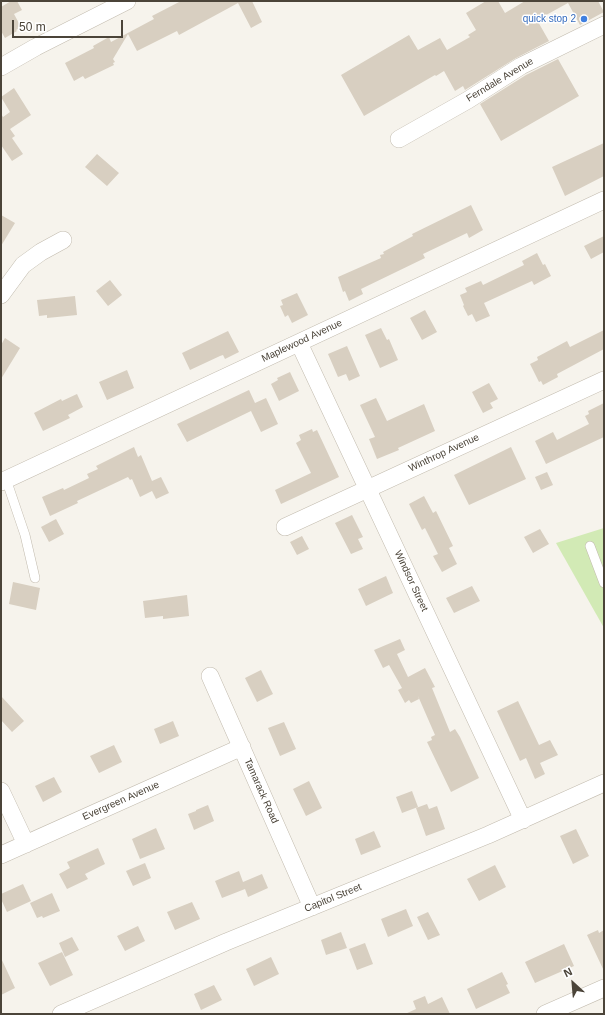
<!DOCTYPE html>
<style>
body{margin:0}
#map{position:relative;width:605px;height:1015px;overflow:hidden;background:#f6f3ec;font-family:Arial,sans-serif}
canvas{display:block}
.frame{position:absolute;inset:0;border:2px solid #4b4439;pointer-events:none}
.north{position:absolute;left:553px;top:963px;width:40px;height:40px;-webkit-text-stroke:3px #fff;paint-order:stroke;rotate:334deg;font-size:11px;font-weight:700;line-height:16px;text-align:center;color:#4b4439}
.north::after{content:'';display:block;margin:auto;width:14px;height:18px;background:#4b4439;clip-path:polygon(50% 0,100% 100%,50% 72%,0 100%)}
.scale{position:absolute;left:12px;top:20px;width:111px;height:18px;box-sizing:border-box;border:2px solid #4b4439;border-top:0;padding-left:5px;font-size:12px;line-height:14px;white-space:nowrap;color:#4b4439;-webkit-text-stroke:3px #fff;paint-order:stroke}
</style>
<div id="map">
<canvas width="605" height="1015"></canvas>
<div class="frame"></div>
<div class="north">N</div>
<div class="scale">50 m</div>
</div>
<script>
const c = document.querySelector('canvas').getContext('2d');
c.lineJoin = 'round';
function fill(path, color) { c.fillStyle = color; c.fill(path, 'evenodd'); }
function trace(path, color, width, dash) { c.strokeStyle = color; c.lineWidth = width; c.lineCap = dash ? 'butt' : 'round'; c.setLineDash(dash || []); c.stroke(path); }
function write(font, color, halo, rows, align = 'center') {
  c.font = font + ' Arial,sans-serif'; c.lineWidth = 3; c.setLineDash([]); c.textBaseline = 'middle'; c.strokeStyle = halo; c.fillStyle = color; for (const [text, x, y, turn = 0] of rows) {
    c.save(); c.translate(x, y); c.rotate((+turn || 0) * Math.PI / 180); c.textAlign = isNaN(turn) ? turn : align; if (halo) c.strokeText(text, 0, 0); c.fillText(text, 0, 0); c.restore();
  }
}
const green = new Path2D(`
 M604 528V628L556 543Z`);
const building = new Path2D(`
 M11 1H17L22 10 14 14 21 27 16 30 17 31 5 38 1 31V7Z
 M181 1H252L262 22 251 28 238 3 179 35 177 31 137 51 128 34 113 59 115 62 113 63 114 65 85 79 83 76 74 81 65 63 94 48 93 46 109 37 111 42 154 19 152 16Z
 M486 1H498L505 13 525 1H598L604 12 580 25 568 3 537 20 549 41 516 58 465 90 463 86 455 91 444 71 436 76 435 75 364 116 341 75 409 35 418 50 440 38 447 50 470 37 468 35 476 30 466 13Z
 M558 59 579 96 501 141 480 104 526 75Z
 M14 88 31 115 10 129 15 136 12 138 23 154 12 161 1 145V114L3 117 10 112 1 97Z
 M604 143V176L565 196 552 167Z
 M97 154 119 173 107 186 85 167Z
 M471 205 483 230 469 238 467 233 423 254 425 258 361 289 363 294 349 301 345 291 343 292 338 277 381 258 380 255 384 254 383 252 413 236 412 234Z
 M1 215 15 223 1 246Z
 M604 236V252L591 259 584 246Z
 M537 253 543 265 545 264 551 276 534 285 532 281 484 303 490 316 476 322 472 314 468 316 463 306 464 305 460 295 467 292 465 288 481 281 483 285 524 265 522 261Z
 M110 280 122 295 108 306 96 291Z
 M297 293 308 315 292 323 288 315 285 317 280 306 283 305 281 300Z
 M75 296 77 315 47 318V315L39 316 37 300Z
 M425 310 437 332 422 340 410 318Z
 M381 328 387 340 389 339 398 360 380 368 365 335Z
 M604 330V349L557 374 558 377 543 385 541 381 539 382 530 364 538 360 537 357 567 341 570 347Z
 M228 331 239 352 225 359 223 355 220 356 190 370 182 353Z
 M5 338 20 348 1 379V345Z
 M347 346 360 376 349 381 346 374 338 377 328 354Z
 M127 370 134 388 107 400 99 382Z
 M290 372 299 391 279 401 271 384 278 380 277 378Z
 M489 383 498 399 490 403 493 408 483 413 472 392Z
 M249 390 255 403 266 398 278 424 261 432 251 411 187 442 177 424Z
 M77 394 83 407 68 415 70 418 43 431 34 413 61 399 62 401Z
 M376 398 387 421 424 404 435 431 398 448 399 450 377 459 369 439 375 437 360 405Z
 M604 403V437L546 464 535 441 553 432 557 440 589 424 585 416 589 414 588 411Z
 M312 429 313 432 317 430 339 477 281 504 275 490 311 473 296 443 301 440 299 435Z
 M134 447 138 457 141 455 152 481 161 477 169 493 156 499 152 491 140 497 132 479 130 480 128 477 77 501 78 503 50 516 42 497 63 488 64 490 89 478 87 474 98 469 96 466Z
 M511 447 526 479 469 505 454 475Z
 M547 472 553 485 541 490 535 477Z
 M424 496 433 513 436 511 453 546 449 548 457 564 442 572 433 556 438 554 425 528 422 530 409 504Z
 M352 515 363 537 358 539 363 549 351 554 335 523Z
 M56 519 64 534 49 542 41 527Z
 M540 529 549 544 533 553 524 537Z
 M302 536 309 549 297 555 290 542Z
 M386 576 393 593 366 606 358 589Z
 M13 582 40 588 36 610 9 604Z
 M472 586 480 601 454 613 446 598Z
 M187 595 189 616 163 619V616L145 618 143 601Z
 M400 639 405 650 397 654 408 677 425 668 435 687 432 688 450 732 455 729 460 737 479 778 451 792 427 742 432 740 431 737 435 735 418 696 419 699 411 703 409 700 405 703 398 690 402 688 389 665 383 668 374 650Z
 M261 670 273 694 257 702 245 678Z
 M1 696 24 721 12 732 1 720Z
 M518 701 539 745 550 740 558 755 540 763 545 774 535 779 526 758 520 761 497 711Z
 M173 721 179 736 160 744 154 729Z
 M284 722 296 749 280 756 268 728Z
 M114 745 122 762 99 773 90 756Z
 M54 777 62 792 43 802 35 786Z
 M309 781 322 808 306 816 293 789Z
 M412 791 418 807 402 813 396 797Z
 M427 804 429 809 437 806 445 829 426 836 416 808Z
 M208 805 214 821 194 830 188 814 196 811V810Z
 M156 828 165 849 140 859 132 839Z
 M576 829 589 856 573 864 560 836Z
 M374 831 381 847 361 855 355 839Z
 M98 848 105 864 85 874 88 879 67 889 59 874 70 868 67 862Z
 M145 863 151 878 133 886 126 871Z
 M495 865 506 887 479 901 467 879Z
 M239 871 243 882 262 874 268 888 248 897 245 889 222 898 215 881Z
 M23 884 31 901 7 912 1 899V894Z
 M52 893 60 911 43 918 42 916 37 918 30 903Z
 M192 902 200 919 175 930 167 912Z
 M406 909 413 926 388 937 381 919Z
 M428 912 440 935 428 940 417 917Z
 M138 926 145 941 125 951 117 936Z
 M598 930 599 933 604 930V971L587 935Z
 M341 932 347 948 326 955 321 940Z
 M72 937 79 950 65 957 59 943Z
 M365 943 373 964 357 970 349 949Z
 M564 944 574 966 535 983 525 962Z
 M62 952 73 975 50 986 38 963Z
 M271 957 279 974 254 986 246 969Z
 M1 958 15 988 1 995Z
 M502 972 508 984 506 985 510 993 476 1009 467 989Z
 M214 985 222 1000 201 1010 194 994Z
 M425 996 428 1004 442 997 450 1014H405L416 1009 413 1001Z`);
const service = new Path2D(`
 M6 479 25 535 35 578
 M590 546 604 583`);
const minor = new Path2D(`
 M1 67 36 47 127 1
 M399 139 468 100 521 66 604 25
 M1 295 23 265 41 252 63 240
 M299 343 523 820
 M1 482 604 200
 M285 527 604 380
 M210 676 312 907
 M1 791 26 844
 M1 855 242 747
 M61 1014 226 942 488 835 604 783
 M545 1014 604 988`);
const markers = [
 [584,19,4,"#3f7fe0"]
];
const shopNames = [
 ["quick stop 2",576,19]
];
const streetNames = [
 ["Ferndale Avenue",500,80,-31],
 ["Maplewood Avenue",302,341,-25],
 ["Winthrop Avenue",444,453,-25],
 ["Windsor Street",411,581,65],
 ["Tamarack Road",261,791,66],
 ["Evergreen Avenue",121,801,-24],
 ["Capitol Street",333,898,-22]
];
fill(green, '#d2eab5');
fill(building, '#d8cfc1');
trace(service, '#c2bbae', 10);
trace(minor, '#c2bbae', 18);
trace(service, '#fff', 9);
trace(minor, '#fff', 17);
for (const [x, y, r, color] of markers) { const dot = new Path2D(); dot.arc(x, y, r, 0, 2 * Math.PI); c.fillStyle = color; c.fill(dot); trace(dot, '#fff', 1.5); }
write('10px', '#366cbe', '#fff', shopNames, 'right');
write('10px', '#4b4439', '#fff', streetNames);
</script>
